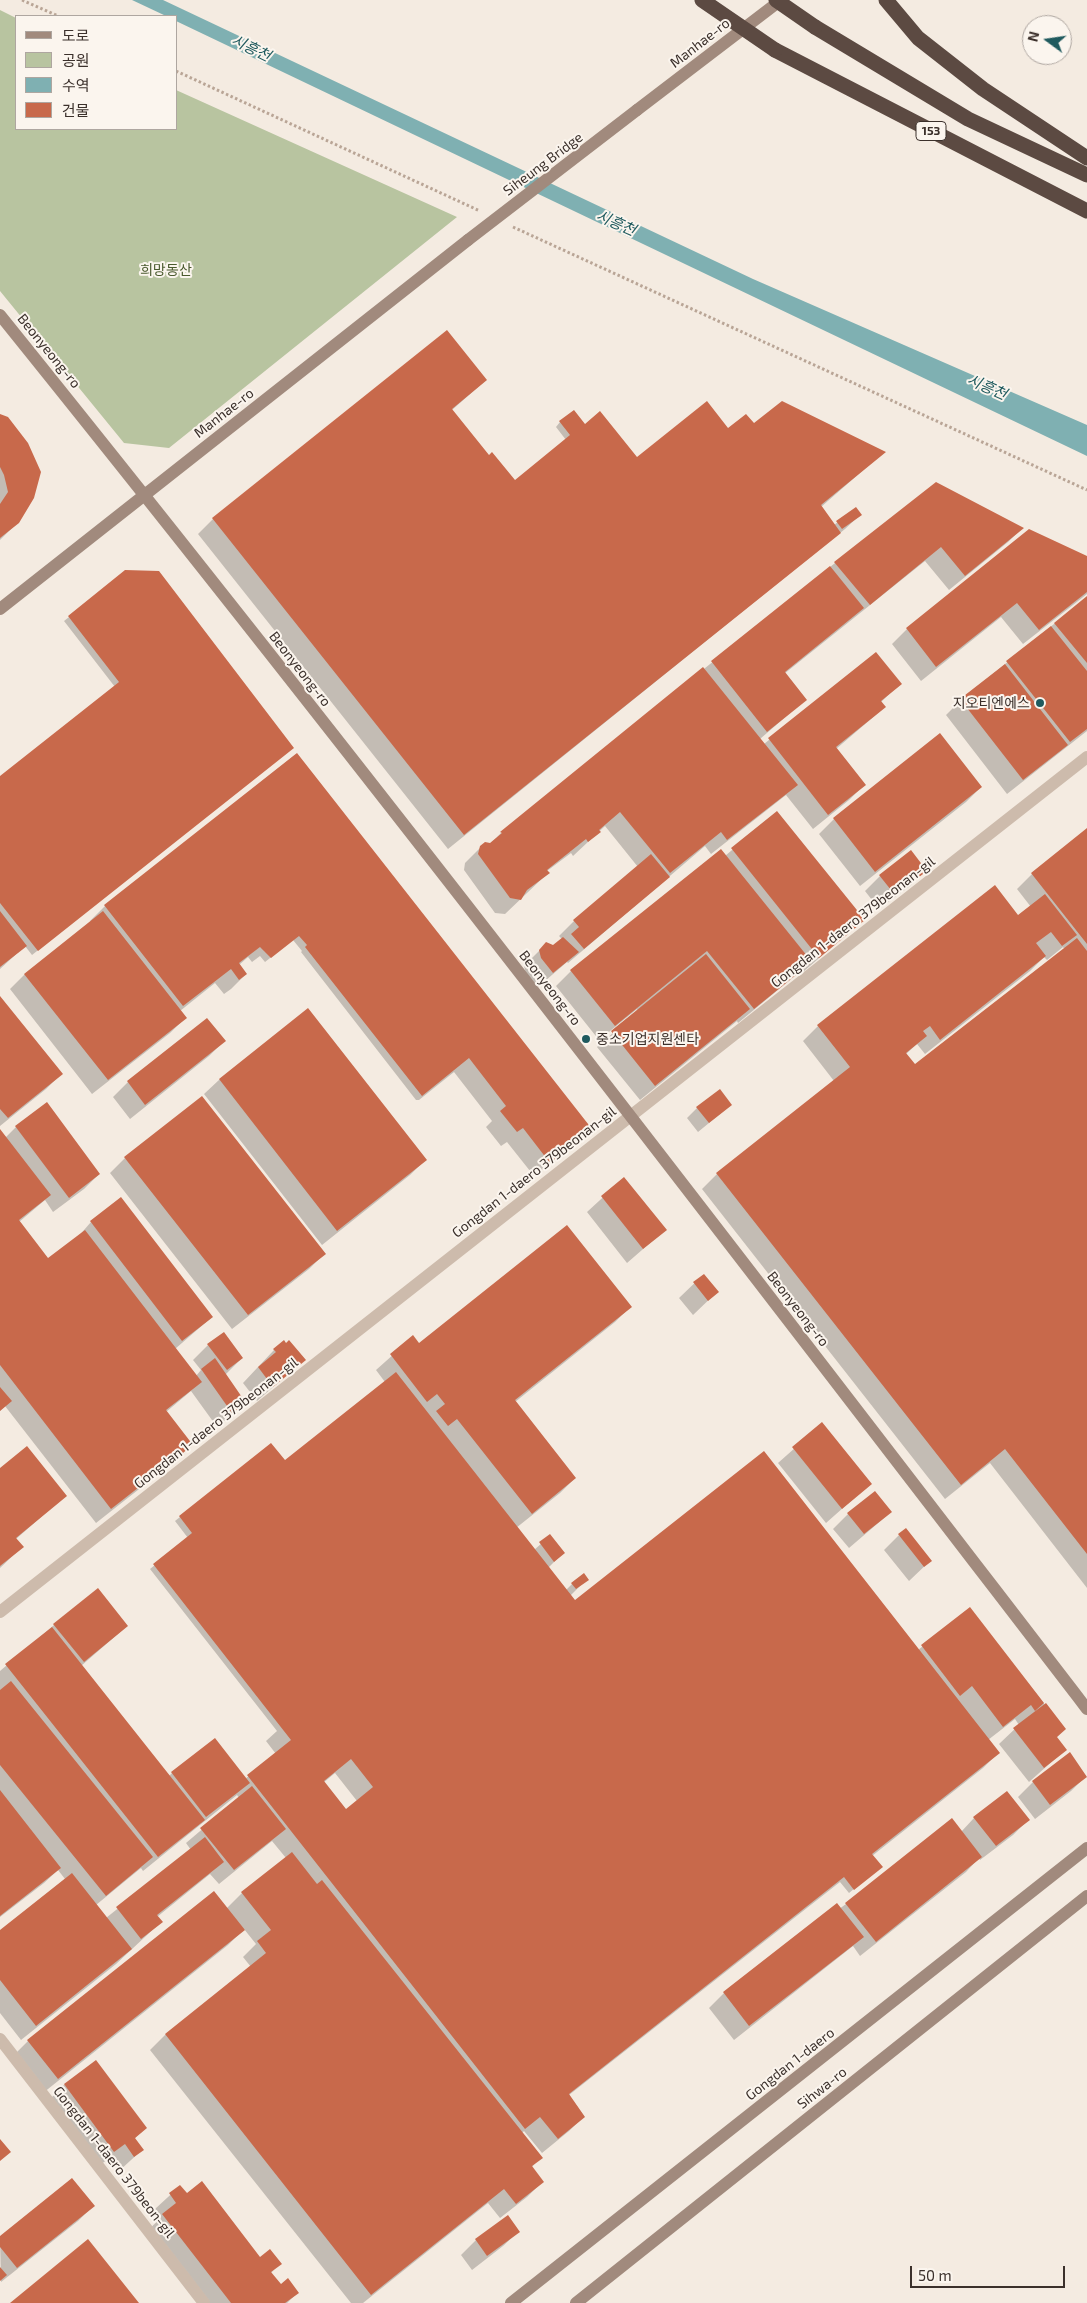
<!DOCTYPE html>
<meta charset="utf-8">
<style>
body{margin:0}
#map{position:relative;width:1087px;height:2303px;overflow:hidden;background:#f4ebe1;font-family:"Exo 2","Noto Sans KR",sans-serif}
canvas{display:block}
.legend{position:absolute;left:15px;top:15px;width:162px;height:115px;box-sizing:border-box;background:#fbf5ee;border:1px solid #aea6a0;margin:0;padding:6px 9px;list-style:none;font-size:15px;color:#3b302b}
.legend li{display:flex;align-items:center;gap:10px;height:25px}
.legend b{width:25px;border:1px solid #aea6a0}
.north{position:absolute;left:1022px;top:15px;width:50px;height:50px;box-sizing:border-box;background:#fbf5ee;border:1px solid #aea6a0;border-radius:50%;rotate:284deg;font-size:14px;font-weight:700;line-height:20px;text-align:center;color:#3b302b}
.north::after{content:'';display:block;margin:auto;width:18px;height:22px;background:#1f5a5e;clip-path:polygon(50% 0,100% 100%,50% 72%,0 100%)}
.scale{position:absolute;left:910px;top:2266px;width:155px;height:22px;box-sizing:border-box;border:2px solid #3b302b;border-top:0;padding-left:6px;font-size:15px;line-height:18px;white-space:nowrap;color:#3b302b;-webkit-text-stroke:4px #fbf5ee;paint-order:stroke}
</style>
<div id="map">
<canvas width="1087" height="2303"></canvas>
<ul class="legend">
<li><b style="height:6px;background:#a18a7d"></b>도로</li>
<li><b style="height:14px;background:#b8c4a0"></b>공원</li>
<li><b style="height:14px;background:#7fb0b2"></b>수역</li>
<li><b style="height:14px;background:#c8694b"></b>건물</li>
</ul>
<div class="north">N</div>
<div class="scale">50 m</div>
</div>
<script>
const c = document.querySelector('canvas').getContext('2d');
c.lineJoin = 'round';
function fill(path, color) { c.fillStyle = color; c.fill(path, 'evenodd'); }
function trace(path, color, width, dash) { c.strokeStyle = color; c.lineWidth = width; c.lineCap = dash ? 'butt' : 'round'; c.setLineDash(dash || []); c.stroke(path); }
function write(font, color, halo, rows, align = 'center') {
  c.font = font + ' "Exo 2","Noto Sans KR",sans-serif'; c.lineWidth = 4; c.setLineDash([]); c.textBaseline = 'middle'; c.strokeStyle = halo; c.fillStyle = color; for (const [text, x, y, turn = 0] of rows) {
    c.save(); c.translate(x, y); c.rotate((+turn || 0) * Math.PI / 180); c.textAlign = isNaN(turn) ? turn : align; if (halo) c.strokeText(text, 0, 0); c.fillText(text, 0, 0); c.restore();
  }
}
const green = new Path2D(`
 M0 10 16 18V129H176V90L457 217 169 448 124 443 0 291Z`);
const water = new Path2D(`
 M132 0H163L753 279 1087 425V456L176 21V16H166Z`);
const shadow = new Path2D(`
 M447 332 486 380 452 410 488 457 514 482 566 440 556 427 560 422 585 425 637 459 728 430 754 425 884 452 821 507 834 525 856 508 860 515 845 529 448 849 198 534 213 519Z
 M0 415 18 522 0 540Z
 M1022 528 1008 542 949 590 925 561 784 674 805 700 760 739 764 744 876 654 900 684 881 702 885 707 836 749 864 785 849 800 813 829 786 795 711 854 705 846 568 963 567 962 538 987 526 974 524 966 546 944 553 947 562 939 559 936 574 921 638 867 605 826 573 856 571 853 547 871 548 873 505 914 495 913 464 870 465 863 481 847 490 844 501 833 835 563Z
 M1030 531 1087 557V594L1023 644 1001 617 921 681 892 644 907 629Z
 M126 572 292 748 32 955 25 946 0 969V778L115 687 64 621Z
 M1087 597V731L1007 794 946 715 961 700Z
 M940 735 981 787 966 802 860 886 819 834 834 819Z
 M296 754 590 1129 575 1144 534 1176 507 1142 501 1146 486 1127 492 1121 454 1072 419 1100H416L301 952 302 951 293 940 265 962 260 956 252 962 248 957 239 965 246 974 231 989 224 994 215 983 180 1011 185 1018 170 1033 92 1094 10 989 25 974 91 922 90 921 105 906Z
 M777 812 863 920 803 972 802 970 738 1023 737 1021 640 1100 597 1047 638 1011 637 1009 599 1040 556 986 571 971 725 856Z
 M1087 830V1588L990 1463 945 1499 702 1189 717 1174 834 1081 803 1041 818 1026 1018 916 1031 907 1017 889 1032 874ZM1063 947 1065 950 915 1066 906 1054 917 1044 925 1054 1030 971 1044 957 1047 960Z
 M925 871 910 886 879 909 865 891 880 876Z
 M0 998 61 1074 46 1089 0 1126Z
 M307 1010 425 1160 410 1175 322 1245 204 1094 219 1080Z
 M224 1041 209 1056 130 1119 113 1097 128 1082Z
 M731 1105 698 1132 687 1118 697 1108Z
 M16 1127 99 1174 84 1189 53 1212 45 1200 19 1222 48 1260 77 1238 91 1222 212 1317 175 1349 196 1376 201 1370 193 1360 208 1345 242 1358 225 1375 245 1403 217 1427 191 1391 166 1412 191 1445 176 1460 96 1523 5 1406 0 1411V1131L5 1138Z
 M125 1158 324 1254 309 1269 232 1329 110 1173Z
 M624 1178 665 1230 627 1263 587 1212Z
 M703 1275 717 1292 693 1315 679 1298Z
 M630 1307 615 1322 515 1402 575 1478 560 1493 516 1528 534 1550 550 1536 563 1553 548 1568 566 1590 572 1584 587 1579 570 1596 575 1602 918 1650 970 1609 1064 1729 1056 1738 1065 1750 1029 1782 999 1744 1019 1725 1015 1719 988 1740 998 1753 983 1768 872 1856 876 1871 849 1893 840 1882 569 2095 584 2116 569 2131 542 2153 524 2131 522 2133 541 2157 531 2168 542 2182 527 2197 500 2218 488 2203 363 2303H351L150 2050 165 2035 251 1967 243 1957 256 1944 244 1929 228 1945 43 2093 13 2056 28 2041 226 1909 242 1893 286 1858 272 1841 219 1884 210 1874 157 1917 161 1922 116 1964 21 2040 0 2013V1931L65 1879 58 1870 44 1883 0 1917V1671L54 1625 127 1626 81 1666 169 1776 172 1773 245 1779 276 1754 266 1741 277 1731 150 1569 188 1538 175 1521 180 1517 284 1462 385 1382 376 1370 413 1337 419 1344ZM335 1773 357 1801 346 1810 323 1783ZM237 1795 239 1798 186 1843 191 1850 106 1918 96 1905 141 1868 143 1871Z
 M274 1350 304 1360 257 1401 243 1383Z
 M822 1424 870 1484 826 1523 778 1463Z
 M0 1470 65 1496 16 1539 22 1547 0 1568Z
 M891 1512 849 1548 833 1529 848 1514Z
 M899 1535 930 1561 909 1581 884 1550Z
 M1069 1754 1086 1776 1071 1791 1035 1819 1018 1797 1033 1782Z
 M974 1818 1028 1820 1013 1835 980 1860 979 1858 966 1872 860 1956 853 1946 734 2040 709 2008 724 1993 846 1904 961 1832Z
 M96 2061 146 2128 134 2139 142 2150 119 2171 109 2158 99 2166 49 2100 64 2085Z
 M180 2186 187 2195 260 2258 280 2263 271 2273 280 2286 297 2293 287 2303H204L148 2230 161 2218 155 2209Z
 M93 2206 78 2221 1 2282 0 2237Z
 M507 2217 518 2232 503 2246 472 2270 461 2255 476 2240Z`);
const building = new Path2D(`
 M447 330 487 380 452 409 489 455 492 452 515 480 570 435 559 421 574 410 585 424 600 411 637 457 707 401 728 428 746 414 754 423 782 401 886 452 821 505 841 533 464 835 212 518Z
 M0 414 8 417 28 443 41 472 34 498 19 523 0 538V504L8 492 4 475 0 467Z
 M936 482 1024 528 965 576 941 547 870 605 834 562Z
 M856 507 862 515 842 529 836 521Z
 M1029 529 1087 556V592L1039 630 1017 603 936 667 906 628Z
 M830 566 864 608 785 672 807 700 767 732 711 661Z
 M125 570 159 571 294 748 38 951 0 903V776L119 682 68 616Z
 M1087 596V663L1054 623Z
 M1051 626 1087 671V729L1070 742 1006 661Z
 M876 652 902 684 881 701 886 707 836 747 866 785 828 815 768 738Z
 M1005 664 1068 745 1023 780 960 699Z
 M703 667 798 785 727 840 721 832 670 873 620 812 599 830 601 832 588 842 586 839 547 870 550 873 527 890 521 900 510 898 478 854 480 846 485 842 490 843 502 833 500 832Z
 M940 733 982 787 875 872 833 818Z
 M297 753 592 1129 550 1163 523 1128 517 1132 500 1111 506 1106 469 1058 422 1096 305 947 307 945 299 936 271 958 260 947 239 963 247 974 239 980 231 969 183 1006 104 905Z
 M777 811 865 920 819 958 731 848Z
 M1087 828V944L1031 873Z
 M721 849 812 962 754 1009 707 951 615 1026 570 970Z
 M911 850 927 871 895 895 879 875Z
 M651 854 670 877 584 949 571 934 579 927 573 920Z
 M995 885 1018 915 1045 894 1077 935 1062 946 1051 932 1036 943 1046 956 940 1040 930 1026 923 1031 927 1036 906 1053 915 1064 1077 938 1087 951V1554L1005 1449 961 1485 716 1173 850 1067 817 1025Z
 M0 911 27 946 0 967Z
 M103 911 187 1018 108 1080 24 974Z
 M563 937 579 952 553 973 541 958 539 950 546 942 553 945Z
 M706 954 750 1009 655 1086 611 1031Z
 M0 996 63 1074 8 1118 0 1109Z
 M308 1008 427 1160 337 1231 219 1079Z
 M207 1018 226 1041 145 1105 127 1081Z
 M720 1089 732 1105 709 1123 696 1107Z
 M202 1096 326 1254 248 1315 124 1157Z
 M47 1102 100 1174 69 1198 15 1126Z
 M0 1129 51 1195 19 1220 48 1258 85 1230 202 1382 166 1410 193 1445 111 1509 0 1365Z
 M624 1177 667 1230 643 1249 601 1196Z
 M121 1197 213 1317 182 1341 90 1221Z
 M567 1225 632 1307 515 1400 576 1478 532 1514 457 1419 448 1426 436 1411 445 1404 437 1394 427 1402 390 1354 413 1335 419 1343Z
 M704 1274 719 1292 708 1301 693 1282Z
 M224 1332 243 1358 227 1370 207 1344Z
 M284 1340 286 1343 289 1340 306 1360 273 1387 258 1367 276 1352 273 1349Z
 M215 1358 246 1403 232 1413 201 1369Z
 M396 1372 575 1600 764 1451 1000 1753 872 1854 883 1867 854 1890 844 1877 569 2094 585 2117 558 2139 540 2117 525 2129 247 1775 291 1740 153 1564 192 1533 179 1516 271 1443 285 1460ZM351 1759 373 1787 346 1809 324 1781Z
 M0 1387 12 1401 0 1411Z
 M822 1422 872 1484 842 1509 792 1447Z
 M27 1446 67 1496 16 1538 24 1547 0 1566V1468Z
 M875 1491 892 1512 864 1534 847 1513Z
 M906 1528 932 1561 924 1567 898 1534Z
 M550 1534 565 1553 554 1562 539 1542Z
 M584 1573 589 1580 576 1589 571 1583Z
 M98 1588 128 1626 84 1662 53 1624Z
 M970 1607 1044 1703 1035 1711 1031 1705 1003 1727 972 1686 960 1696 921 1645Z
 M52 1627 205 1820 158 1857 5 1664Z
 M11 1681 153 1857 106 1896 0 1765V1690Z
 M1046 1703 1066 1729 1057 1737 1067 1750 1044 1768 1013 1728Z
 M215 1738 250 1783 206 1817 171 1772Z
 M1070 1752 1087 1777 1050 1805 1032 1781Z
 M252 1786 286 1829 234 1870 200 1828Z
 M0 1790 61 1868 0 1916Z
 M1007 1791 1030 1820 996 1846 973 1817Z
 M952 1818 982 1857 876 1942 845 1903Z
 M205 1837 224 1862 157 1915 163 1922 141 1939 116 1907Z
 M292 1852 317 1884 322 1880 543 2158 532 2166 544 2182 516 2204 504 2189 371 2295 165 2034 266 1953 257 1941 271 1930 241 1892Z
 M72 1873 132 1949 36 2026 0 1980V1930Z
 M214 1891 245 1930 58 2079 27 2040Z
 M837 1903 864 1937 749 2026 723 1992Z
 M96 2060 147 2128 135 2138 144 2150 134 2157 125 2144 114 2152 64 2084Z
 M0 2139 11 2152 0 2161Z
 M72 2178 95 2206 17 2268 0 2247V2236Z
 M202 2181 260 2257 270 2249 282 2264 271 2272 281 2284 288 2278 299 2293 285 2303H231L162 2214 176 2203 169 2193 180 2185 187 2193Z
 M508 2215 520 2232 487 2256 475 2239Z
 M88 2239 139 2303H10Z
 M0 2267 7 2275 0 2281Z`);
const path = new Path2D(`
 M22 0 58 16
 M176 71 480 211
 M513 227 1087 490`);
const street = new Path2D(`
 M0 1612 1087 757
 M0 2039 204 2303`);
const secondary = new Path2D(`
 M637 110 781 0
 M0 315C370 774 728 1242 1087 1709
 M0 609 468 240
 M511 2303 1087 1848
 M576 2303 1087 1896`);
const highway = new Path2D(`
 M886 0 918 38 983 89 1087 158
 M815 27 968 119 1087 175
 M775 50 1087 211`);
const secondaryBridge = new Path2D(`
 M468 240 637 110`);
const highwayBridge = new Path2D(`
 M702 0 775 50
 M776 0 815 27`);
const markers = [
 [1040,703,5,"#1f5a5e"],
 [586,1039,5,"#1f5a5e"]
];
const shields = [
 [931,131,30]
];
const shieldNames = [
 ["153",931,131]
];
const streetNames = [
 ["Manhae-ro",700,43,-38],
 ["Siheung Bridge",543,164,-37],
 ["Beonyeong-ro",49,351,51],
 ["Manhae-ro",224,413,-38],
 ["Beonyeong-ro",300,669,52],
 ["Gongdan 1-daero 379beonan-gil",853,922,-38],
 ["Beonyeong-ro",550,988,52],
 ["Gongdan 1-daero 379beonan-gil",534,1172,-38],
 ["Beonyeong-ro",798,1309,52],
 ["Gongdan 1-daero 379beonan-gil",216,1423,-38],
 ["Gongdan 1-daero",790,2064,-38],
 ["Sihwa-ro",822,2088,-38],
 ["Gongdan 1-daero 379beon-gil",114,2162,52]
];
const parkNames = [
 ["희망동산",166,270]
];
const poiNames = [
 ["지오티엔에스",1030,703],
 ["중소기업지원센타",596,1039,"left"]
];
const waterNames = [
 ["시흥천",251,48,26],
 ["시흥천",616,223,24],
 ["시흥천",987,387,24]
];
fill(green, '#b8c4a0');
fill(water, '#7fb0b2');
fill(shadow, '#0003');
fill(building, '#c8694b');
trace(path, '#b9a596', 3, [2.5, 2.5]);
trace(street, '#cdbbac', 12);
trace(secondary, '#a18a7d', 12);
trace(highway, '#5c4a42', 15);
trace(secondaryBridge, '#a18a7d', 12);
trace(highwayBridge, '#5c4a42', 15);
for (const [x, y, r, color] of markers) { const dot = new Path2D(); dot.arc(x, y, r, 0, 2 * Math.PI); c.fillStyle = color; c.fill(dot); trace(dot, '#fbf5ee', 2); }
for (const [x, y, w] of shields) { const box = new Path2D(); box.roundRect(x - w / 2, y - 9.5, w, 19, 4); c.fillStyle = '#fbf5ee'; c.fill(box); trace(box, '#3b302b', 1); }
write('bold 12px', '#3b302b', null, shieldNames);
write('14px', '#3b302b', '#fbf5ee', streetNames);
write('14px', '#4a5a2e', '#fbf5ee', parkNames);
write('14px', '#3b302b', '#fbf5ee', poiNames, 'right');
write('italic 15px', '#1f5a5e', '#fbf5ee', waterNames);
</script>
